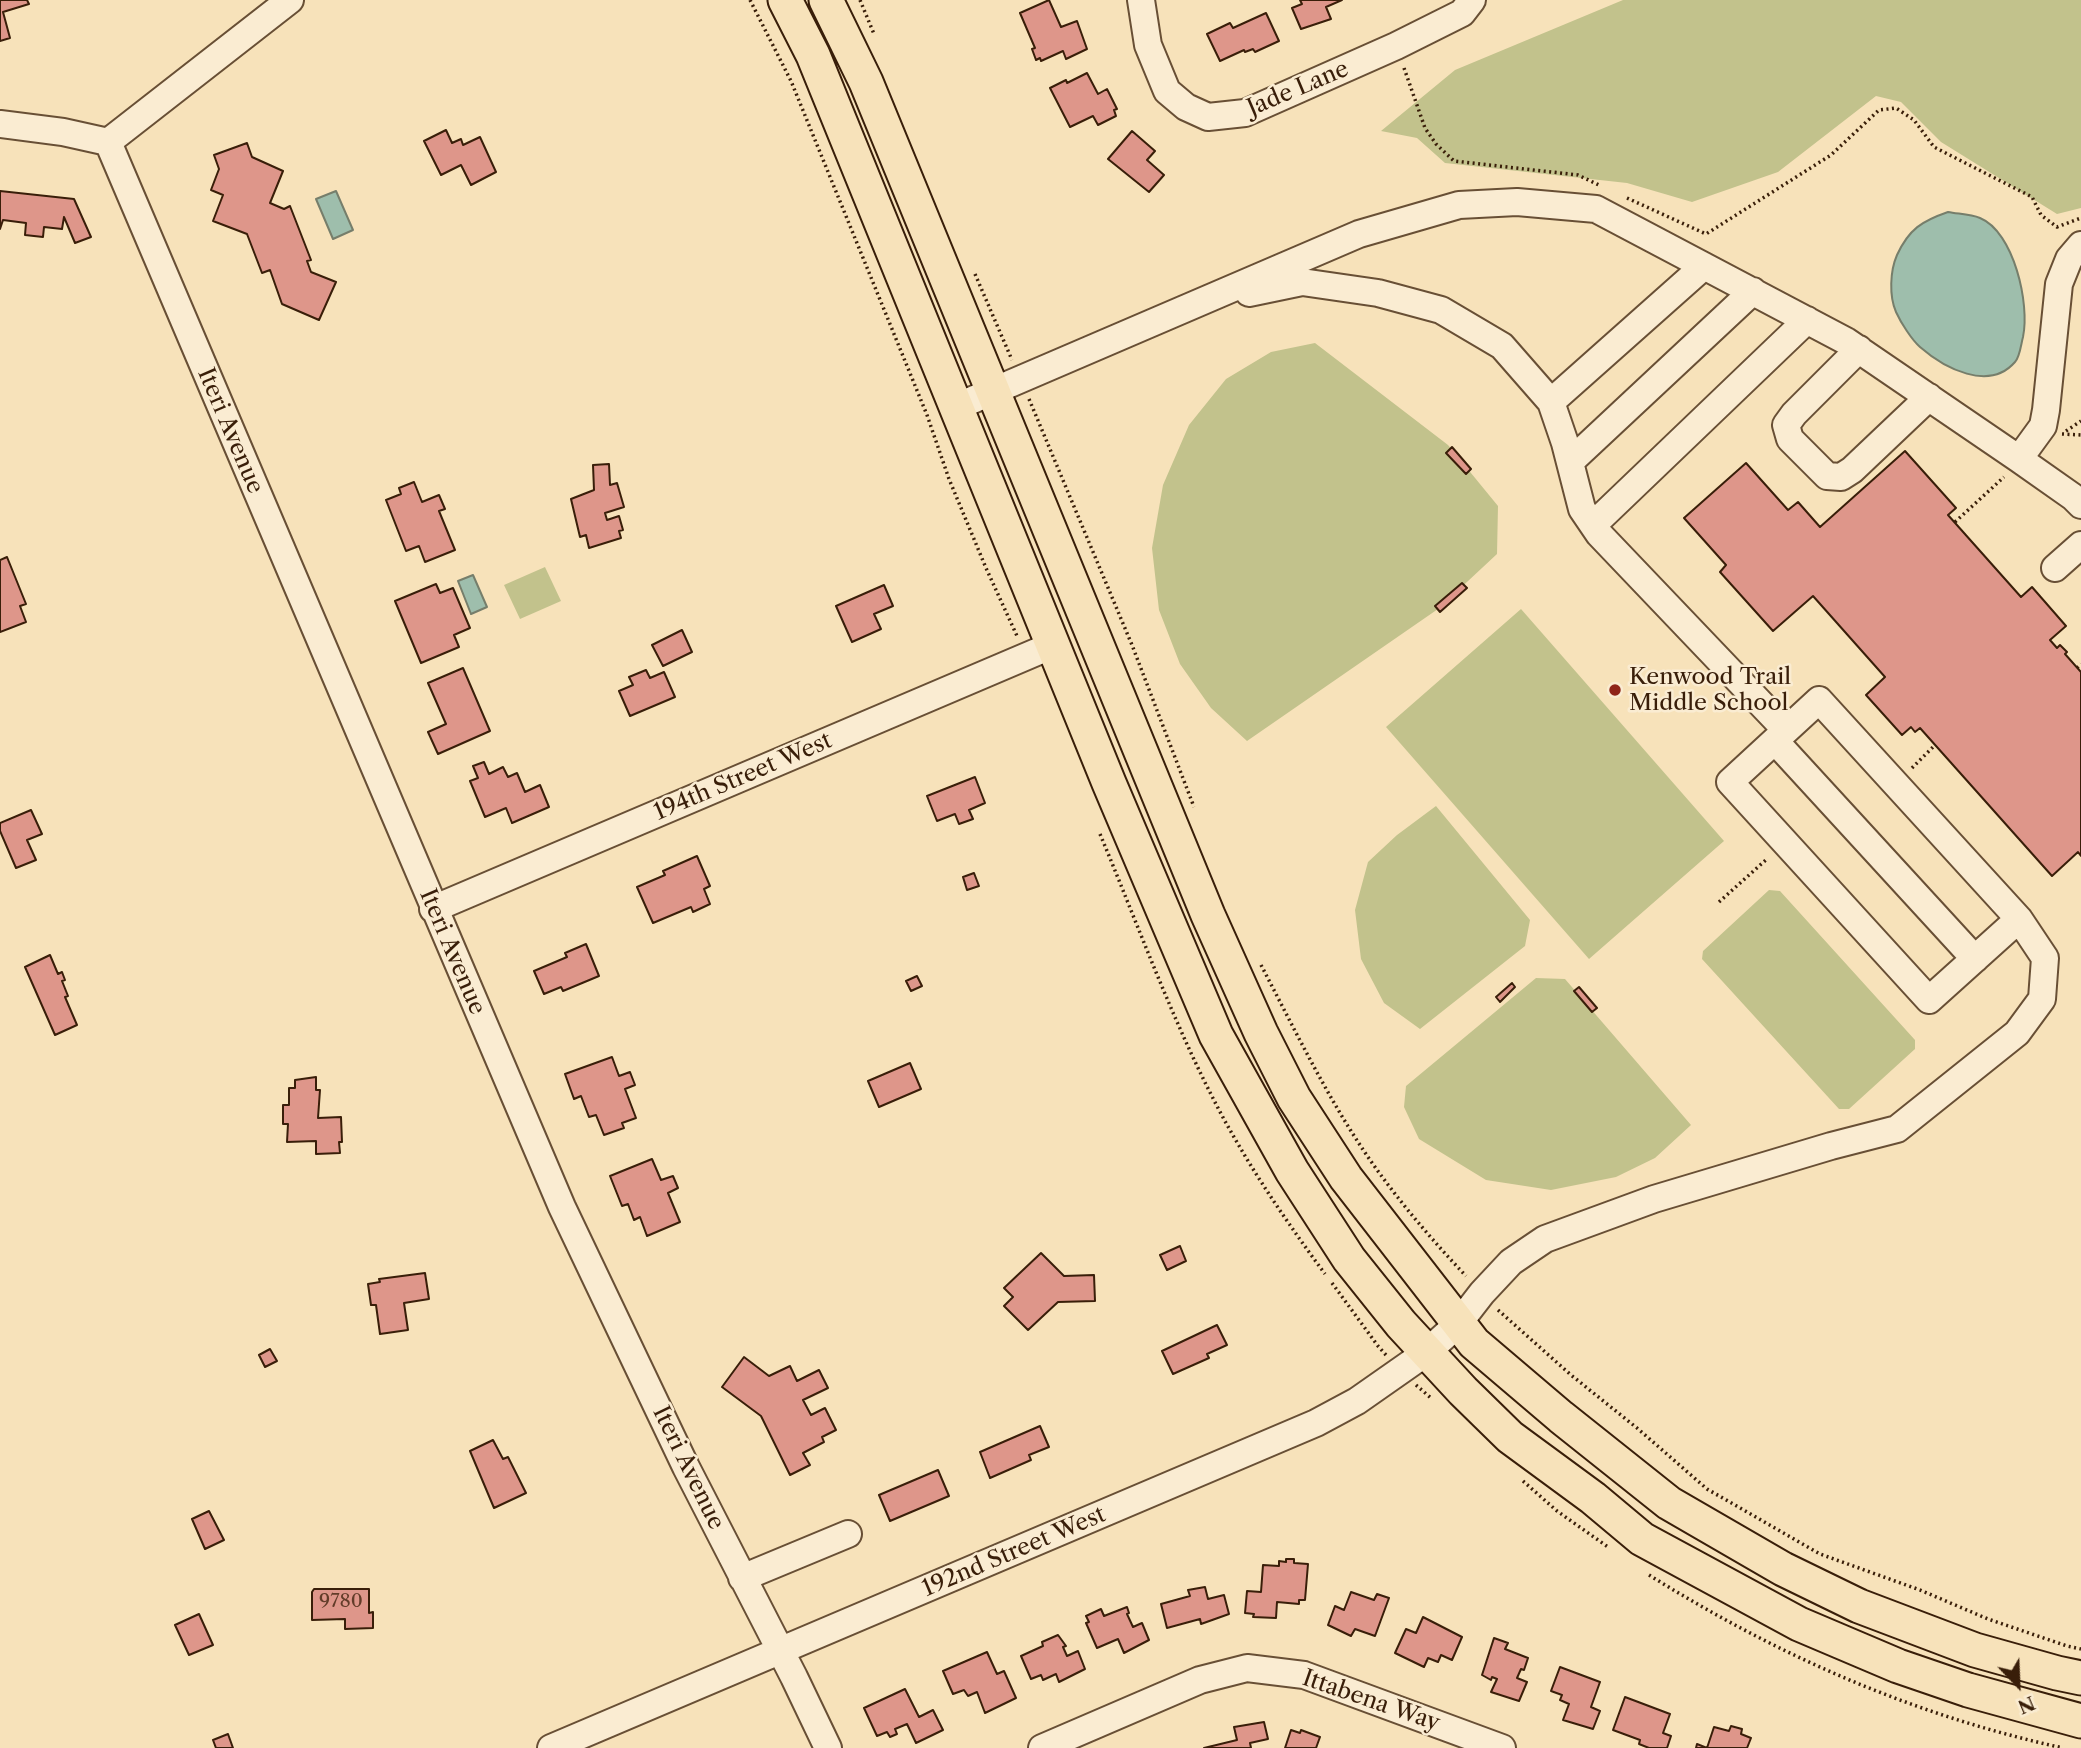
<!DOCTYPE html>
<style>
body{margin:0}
#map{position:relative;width:2081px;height:1748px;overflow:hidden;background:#f7e2ba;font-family:"Libre Caslon Text",serif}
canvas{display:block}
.north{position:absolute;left:1983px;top:1650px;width:70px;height:70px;-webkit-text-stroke:5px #faecd2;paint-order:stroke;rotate:157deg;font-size:19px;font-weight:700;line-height:28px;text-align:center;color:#391e09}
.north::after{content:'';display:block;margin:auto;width:24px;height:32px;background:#391e09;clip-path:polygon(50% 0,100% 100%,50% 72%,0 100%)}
</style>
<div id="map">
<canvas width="2081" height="1748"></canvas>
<div class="north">N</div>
</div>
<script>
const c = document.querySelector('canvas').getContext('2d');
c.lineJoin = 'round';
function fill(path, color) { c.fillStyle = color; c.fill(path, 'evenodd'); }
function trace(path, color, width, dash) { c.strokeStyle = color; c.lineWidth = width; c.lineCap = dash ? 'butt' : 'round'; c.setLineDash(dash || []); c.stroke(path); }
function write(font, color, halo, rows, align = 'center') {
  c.font = font + ' "Libre Caslon Text",serif'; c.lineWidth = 5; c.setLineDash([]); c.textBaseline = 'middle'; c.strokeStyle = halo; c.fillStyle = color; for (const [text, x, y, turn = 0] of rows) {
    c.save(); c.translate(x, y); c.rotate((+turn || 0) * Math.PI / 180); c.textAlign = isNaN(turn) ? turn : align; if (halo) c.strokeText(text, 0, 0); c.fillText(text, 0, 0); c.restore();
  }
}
const green = new Path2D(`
 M1623 0H2081V208L2057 214 1941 142 1901 102 1876 96 1778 172 1692 202 1627 183 1445 163 1417 138 1381 131 1455 70Z
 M1315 343 1448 445 1498 506 1497 554 1438 609 1247 741 1211 708 1180 664 1159 610 1152 548 1163 485 1189 425 1226 379 1271 352Z
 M545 567 561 601 520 619 504 585Z
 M1521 609 1724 841 1589 959 1386 727Z
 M1436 806 1530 920 1525 946 1420 1029 1384 1003 1361 959 1355 910 1368 862 1397 835Z
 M1769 890 1780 891 1915 1040V1049L1849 1109H1839L1702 959 1703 951Z
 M1536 978 1565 979 1691 1125 1655 1158 1616 1177 1551 1190 1486 1180 1419 1139 1404 1107 1406 1086Z`);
const water = new Path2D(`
 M336 191 353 230 333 239 316 199Z
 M1948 212C1958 214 1970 214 1980 218 2014 232 2030 304 2023 337 2021 344 2020 357 2015 362 1989 392 1944 368 1920 347 1912 340 1901 323 1896 312 1889 296 1890 271 1897 255 1909 229 1922 221 1948 212Z
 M473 575 487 607 471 614 458 581Z`);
const building = new Path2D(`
 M0 0H27L29 4 3 12 10 38 0 41Z
 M1049 0 1061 27 1077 21 1087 49 1066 59 1063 51 1041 61 1040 58 1036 60 1032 49 1035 48 1020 13Z
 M1300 0H1342L1326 7 1331 19 1301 29 1292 8 1302 4Z
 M1266 13 1279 41 1255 52 1253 49 1245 52 1244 50 1220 61 1207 34 1230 23 1233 28Z
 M1087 73 1098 94 1107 89 1117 109 1114 110 1116 116 1098 125 1093 116 1070 127 1050 88 1066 80 1067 83Z
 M446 130 452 143 461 139 463 145 480 137 496 172 471 185 461 165 441 175 424 141Z
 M1132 131 1155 151 1147 160 1164 175 1149 192 1108 159Z
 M247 143 252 157 283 171 270 203 284 209 290 206 311 260 307 261 311 272 336 282 319 320 282 304 270 270 262 273 247 234 213 221 223 195 211 190 219 169 214 155Z
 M0 191 74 199 91 237 75 243 64 217 62 229 44 227 43 237 25 235 26 223 3 220 0 229Z
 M1452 447 1471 469 1466 474 1446 453Z
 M1905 451 1956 508 1948 515 2021 597 2032 587 2066 626 2050 640 2057 648 2060 645 2067 652 2065 654 2081 672V856L2078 852 2052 876 1920 728 1915 732 1911 727 1902 735 1866 695 1885 677 1813 596 1773 631 1720 572 1726 565 1684 518 1746 463 1788 510 1798 502 1820 527Z
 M609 464 610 485 617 483 624 507 605 513 607 520 619 516 623 530 619 531 621 538 589 548 586 535 580 537 571 499 594 490 593 465Z
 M414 482 422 502 439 495 445 509 439 511 455 550 425 562 419 546 406 551 386 500 401 494 399 488Z
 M7 557 26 604 20 606 26 622 0 632V560Z
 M1462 583 1467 588 1440 612 1435 606Z
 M436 584 440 593 453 588 470 628 454 635 459 647 421 663 395 601Z
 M884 585 893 606 874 614 881 629 852 642 836 606Z
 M682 630 692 652 663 666 652 645Z
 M463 668 490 731 438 754 428 732 446 724 428 683Z
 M646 670 650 678 664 672 675 697 630 716 619 691 633 685 629 677Z
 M484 762 489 774 503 767 508 777 517 773 525 792 540 785 549 807 512 823 506 808 485 817 470 781 478 778 473 766Z
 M975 777 985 803 969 810 973 819 959 824 955 814 937 821 927 796Z
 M31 810 42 834 27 840 36 860 16 868 0 831V823Z
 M697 856 710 886 704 889 710 904 693 912 691 907 653 923 637 887 665 875 663 871Z
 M974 873 979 886 967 890 963 877Z
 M586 944 599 976 563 991 561 987 544 994 534 971 567 957 565 953Z
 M50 955 58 974 62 972 65 980 62 981 68 996 65 997 77 1025 55 1035 25 967Z
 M917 976 922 986 911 991 906 981Z
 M1512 983 1515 987 1500 1002 1496 997Z
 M1579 987 1597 1008 1592 1012 1574 991Z
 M612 1057 619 1076 630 1072 635 1085 625 1089 636 1118 622 1123 624 1128 604 1135 596 1115 589 1117 581 1096 574 1099 565 1074Z
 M910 1063 921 1089 879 1107 868 1081Z
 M316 1077V1090H320L318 1118 341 1117 342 1142H339L340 1153 316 1154V1141L287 1142 288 1124H283V1105H289V1088H295V1080Z
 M652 1159 661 1180 673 1176 678 1188 668 1193 680 1222 647 1236 640 1217 634 1220 628 1204 622 1206 610 1176Z
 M1180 1246 1186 1261 1167 1270 1160 1255Z
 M1041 1253 1064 1276 1094 1275 1095 1301 1058 1302 1028 1330 1004 1306 1013 1297 1004 1288Z
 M425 1273 429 1299 404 1303 408 1330 380 1334 376 1305H371L368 1284 380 1282 379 1279Z
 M1217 1325 1227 1345 1207 1354 1209 1358 1173 1374 1162 1351Z
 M270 1349 277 1361 265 1367 259 1355Z
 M744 1357 769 1376 790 1366 797 1381 819 1370 828 1388 803 1400 811 1415 825 1408 836 1430 822 1437 824 1442 803 1453 810 1465 790 1475 761 1416 722 1387Z
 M1040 1426 1049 1447 1029 1455 1031 1460 990 1478 980 1452Z
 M493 1440 503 1459 508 1457 526 1493 494 1508 470 1451Z
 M938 1470 949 1496 890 1521 879 1495Z
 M209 1511 224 1540 205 1549 192 1519Z
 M1286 1559H1294V1563L1308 1564 1305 1600H1299V1604L1277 1602 1276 1618 1253 1617 1254 1614 1245 1613 1247 1591 1261 1592 1263 1565 1279 1566V1561L1286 1562Z
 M1205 1587 1208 1599 1224 1595 1229 1614 1201 1624 1200 1619 1167 1628 1161 1604 1190 1596 1188 1590Z
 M314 1589H369V1613L373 1612V1628L345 1629V1619L312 1620V1592Z
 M1351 1592 1374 1600 1377 1594 1389 1598 1375 1636 1355 1629 1351 1636 1328 1625 1335 1606 1344 1610Z
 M1127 1607 1129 1613 1127 1614 1133 1627 1142 1623 1149 1640 1124 1653 1118 1639 1097 1648 1086 1623 1089 1622 1086 1616 1101 1609 1104 1616Z
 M199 1614 213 1645 189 1655 175 1625Z
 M1423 1617 1462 1637 1452 1660 1441 1655 1438 1662 1428 1658 1424 1667 1395 1653 1406 1629 1416 1633Z
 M1058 1635 1066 1646 1063 1647 1067 1656 1078 1651 1085 1669 1059 1682 1056 1674 1043 1680 1041 1675 1031 1679 1021 1656 1043 1646 1042 1642Z
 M1494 1638 1508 1643 1505 1649 1528 1658 1524 1670 1521 1669 1517 1678 1527 1682 1519 1701 1491 1692 1497 1679 1492 1677 1491 1680 1482 1675Z
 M987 1652 997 1674 1004 1671 1016 1698 985 1713 977 1692 968 1696 964 1690 953 1694 943 1671Z
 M1560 1667 1600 1682 1591 1707 1600 1711 1593 1729 1563 1720 1569 1704 1560 1700 1562 1695 1551 1691Z
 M905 1689 919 1717 933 1710 943 1730 916 1743 907 1724 895 1729 897 1734 890 1737 887 1732 877 1736 864 1708Z
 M1625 1697 1670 1714 1663 1733 1671 1736 1667 1748H1649L1639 1744 1640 1740 1613 1730Z
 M1264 1722 1268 1739 1250 1743 1251 1748H1204L1237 1740 1234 1727Z
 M1731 1726 1742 1729 1741 1734 1751 1738 1747 1748H1696L1697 1744 1707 1748 1714 1727 1729 1731Z
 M1291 1730 1300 1733 1301 1730 1320 1737 1316 1748H1285Z
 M228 1734 233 1748H216L213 1740Z`);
const path = new Path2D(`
 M750 0 791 81 927 415 949 479 986 568 1017 636
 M860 0 874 34
 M1404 68 1425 128 1436 144 1454 161 1578 175 1601 186
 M1627 198 1706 234 1831 155 1879 110 1896 108 1914 120 1934 147 2032 197 2041 215 2057 227 2081 218
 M975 274 1012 360
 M1029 399 1132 645 1194 807
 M2066 431 2081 421
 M2062 434 2081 435
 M1955 522 2004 477
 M2077 668 2081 664
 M1912 768 1935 745
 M1100 834C1138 925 1172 1020 1218 1108 1249 1167 1286 1221 1325 1274
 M1719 902 1768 858
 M1261 965C1295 1030 1327 1097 1368 1157 1397 1199 1431 1239 1466 1276
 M1332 1283 1378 1346 1386 1355
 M1498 1310 1571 1375 1637 1428 1707 1489 1820 1554 1920 1590 1988 1619 2067 1646 2081 1649
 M1416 1385 1431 1398
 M1523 1481 1557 1511 1608 1547
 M1649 1575C1779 1656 1913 1715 2063 1748`);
const minor = new Path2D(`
 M1141 0 1148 45 1167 91 1186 107 1208 117 1245 113 1396 46 1462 13 1472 0
 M0 124 63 132 108 142
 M108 142 562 1207 686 1467 794 1677 828 1748
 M108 142 290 0
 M1249 293 1302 282 1378 293 1441 310 1502 346 1551 402 1565 443 1582 509 1599 534 1786 730
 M1859 349 1794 414 1786 425 1790 439 1827 476 1841 477 1852 470 1929 397
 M1551 402 1704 266
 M956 407 1359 234 1459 205 1517 202 1596 209 1846 341 2019 459 2073 497 2081 505
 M2019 459 2043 426 2046 410 2059 284 2069 259 2081 245
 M1570 462 1753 291
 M1593 525 1807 320
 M2055 568 2081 545
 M1775 741 1975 959
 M433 909 1053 645
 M742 1578 848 1534
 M551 1748 1316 1423 1357 1401 1427 1352 1458 1324 1482 1293 1511 1262 1545 1239 1654 1199 1831 1146 1897 1129 2017 1033 2042 999 2045 958 2019 919 1819 700 1730 782 1929 1000 2019 919
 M1042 1748 1200 1680 1247 1668 1304 1675 1502 1748`);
const major = new Path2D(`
 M785 0 813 55 1109 783 1216 1035 1292 1171 1349 1259 1401 1324 1463 1391 1510 1437 1593 1498 1642 1539 1799 1624 1898 1666 1968 1690 2081 1721
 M826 0 866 82 1208 915 1261 1033 1294 1098 1346 1178 1474 1343 1561 1417 1669 1503 1783 1569 1859 1606 1975 1650 2057 1673 2081 1678`);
const markers = [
 [1615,690,7,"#8f2418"]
];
const numberNames = [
 ["9780",341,1602]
];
const streetNames = [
 ["Jade Lane",1298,89,-23],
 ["Iteri Avenue",230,431,67],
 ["194th Street West",743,777,-23],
 ["Iteri Avenue",452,952,67],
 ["Iteri Avenue",688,1468,64],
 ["192nd Street West",1014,1552,-23],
 ["Ittabena Way",1371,1701,19]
];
const poiNames = [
 ["Kenwood Trail",1629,677],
 ["Middle School",1629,703]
];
fill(green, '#c2c28c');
fill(water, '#9ebeac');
trace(water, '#767e6b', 2);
fill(building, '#de968a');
trace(building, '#391e09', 2);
trace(minor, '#684f35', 30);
trace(major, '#391e09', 37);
trace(path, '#391e09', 3.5, [2, 3.5]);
trace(minor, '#faecd2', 26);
trace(major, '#f7e2ba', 33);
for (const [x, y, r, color] of markers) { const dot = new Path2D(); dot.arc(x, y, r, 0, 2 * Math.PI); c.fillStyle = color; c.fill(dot); trace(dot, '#faecd2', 2.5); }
write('19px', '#623c29', null, numberNames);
write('23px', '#391e09', '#faecd2', streetNames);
write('23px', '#391e09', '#faecd2', poiNames, 'left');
</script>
